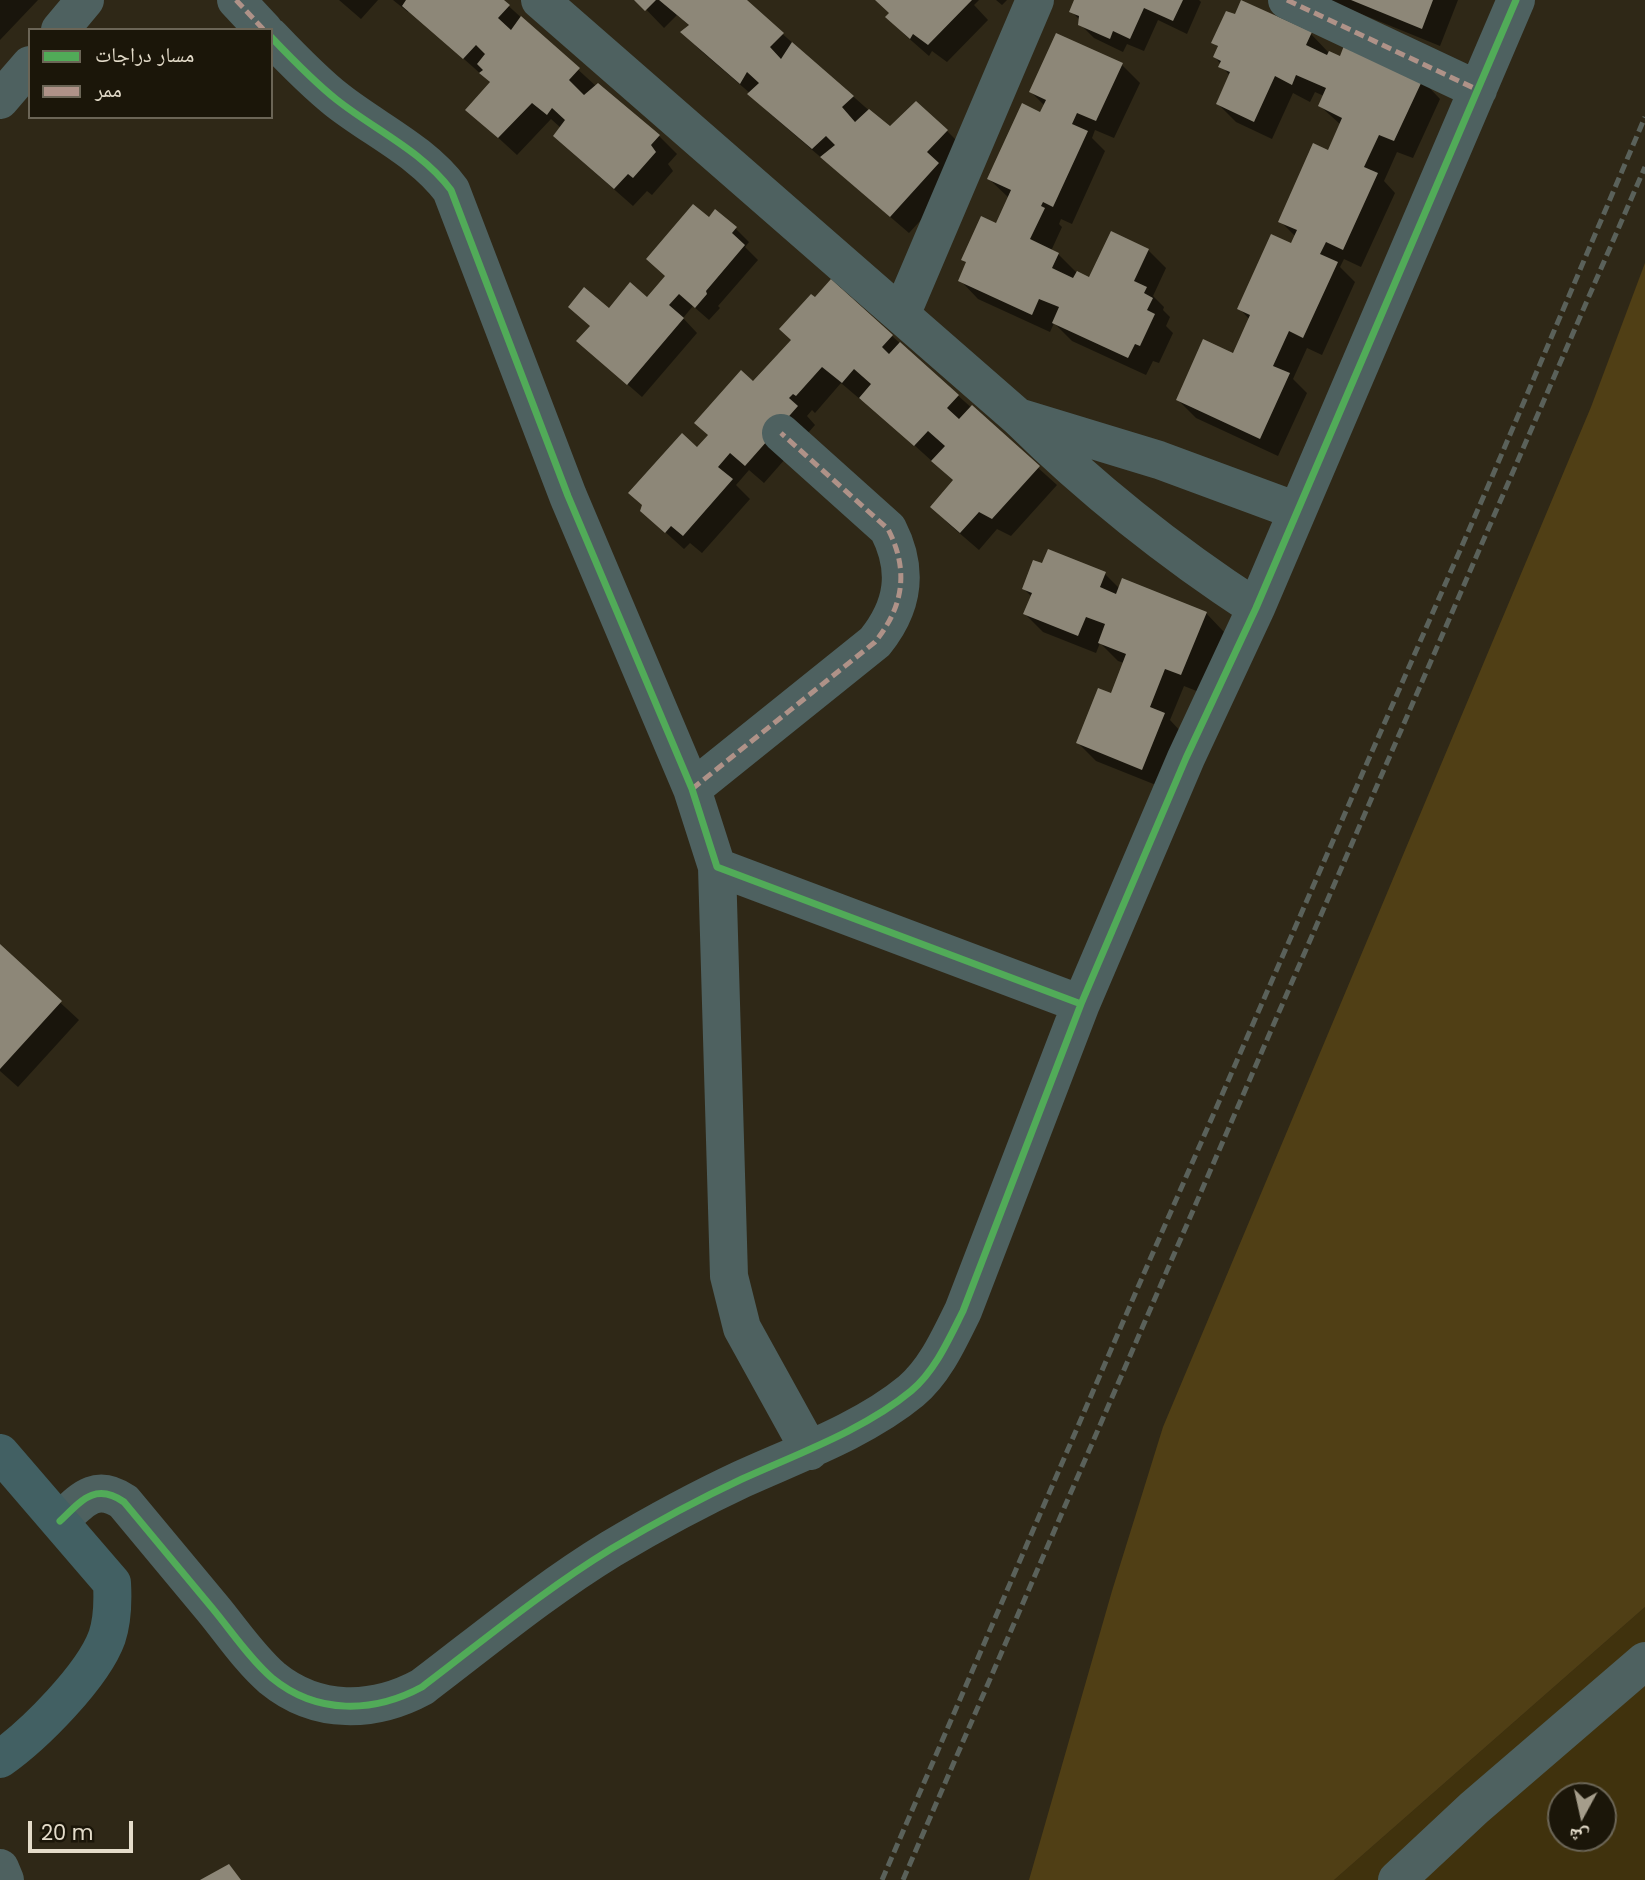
<!DOCTYPE html>
<meta charset="utf-8">
<style>
body{margin:0}
#map{position:relative;width:1645px;height:1880px;overflow:hidden;background:#2f2817;font-family:Poppins,"Noto Naskh Arabic",sans-serif}
canvas{display:block}
.legend{position:absolute;left:28px;top:28px;width:245px;height:91px;box-sizing:border-box;background:#1b1609;border:2px solid #6b6556;margin:0;padding:9px 12px;list-style:none;font-size:21px;color:#e4dcca}
.legend li{display:flex;align-items:center;gap:14px;height:35px}
.legend b{width:35px;border:2px solid #6b6556}
.north{position:absolute;left:1547px;top:1782px;width:70px;height:70px;box-sizing:border-box;background:#1b1609;border:2px solid #6b6556;border-radius:50%;rotate:188deg;font-size:19px;font-weight:700;line-height:28px;text-align:center;color:#e4dcca}
.north::after{content:'';display:block;margin:auto;width:24px;height:32px;background:#a59d8b;clip-path:polygon(50% 0,100% 100%,50% 72%,0 100%)}
.scale{position:absolute;left:28px;top:1821px;width:105px;height:32px;box-sizing:border-box;border:4px solid #e4dcca;border-top:0;padding-left:9px;font-size:21px;line-height:24px;white-space:nowrap;color:#e4dcca;-webkit-text-stroke:5px #1b1609;paint-order:stroke}
</style>
<div id="map">
<canvas width="1645" height="1880"></canvas>
<ul class="legend">
<li><b style="height:9px;background:#51ab58"></b>مسار دراجات</li>
<li><b style="height:9px;background:#af9288"></b>ممر</li>
</ul>
<div class="north">ش</div>
<div class="scale">20 m</div>
</div>
<script>
const c = document.querySelector('canvas').getContext('2d');
c.lineJoin = 'round';
function fill(path, color) { c.fillStyle = color; c.fill(path, 'evenodd'); }
function trace(path, color, width, dash) { c.strokeStyle = color; c.lineWidth = width; c.lineCap = dash ? 'butt' : 'round'; c.setLineDash(dash || []); c.stroke(path); }
const built = new Path2D(`
 M1645 1607V1880H1334ZM1561 1796H1603V1838H1561Z`);
const green = new Path2D(`
 M1645 263V1607L1334 1880H1029L1112 1591 1163 1427 1591 407Z`);
const shadow = new Path2D(`
 M0 0H38L0 40Z
 M339 0H378L361 19Z
 M393 0H502L597 87 659 136 677 154 668 164 673 171 652 195 647 191 633 206 574 154 561 128 551 119 517 155 468 110 491 83 410 11 408 12Z
 M637 0H744L890 129 947 131 965 149 956 182 909 233 768 112 751 94 700 50 682 32 690 26 677 15 664 28Z
 M879 0H979L974 5 988 20 947 62 932 51 929 56 905 35 887 17 891 13Z
 M996 0H1007L1002 5Z
 M1076 0H1199L1201 2 1187 34 1158 20 1144 51 1127 44 1123 52 1094 38 1080 24V20L1071 11Z
 M1327 0H1458L1440 46Z
 M1242 2 1311 34 1329 53 1422 80 1440 99 1413 158 1397 152 1384 181 1395 193 1361 267 1344 259 1340 267 1355 282 1322 355 1307 348 1293 379 1307 393 1278 456 1196 418 1178 400 1233 355 1250 320 1239 308 1292 245 1296 237 1280 221 1328 152 1341 125 1320 106 1324 96 1315 92 1310 102 1293 93 1272 139 1236 122 1218 104 1230 76 1215 57 1219 48 1213 42 1236 17Z
 M1057 35 1122 65 1140 83 1114 138 1095 130 1092 138 1105 151 1072 224 1061 219 1059 224 1062 227 1051 251 1058 254 1077 273 1090 279 1148 250 1166 268 1153 296 1164 307 1163 310 1170 317 1166 326 1173 333 1159 363 1153 361 1146 375 1072 341 1054 323 1050 332 978 299 960 280 996 225 1009 198 989 179 1045 106 1031 92Z
 M709 219 736 229 749 242 745 247 758 260 718 306 720 308 709 320 693 306 683 318 697 333 642 397 578 341 609 310 648 300Z
 M892 336 1057 485 1011 536 997 529 979 550 950 525 932 507 954 481 862 398 861 400 841 383 815 413 812 410 807 416 815 425 764 483 749 470 736 485 750 499 702 553 690 543 684 549 642 511 754 383Z
 M1105 574 1120 589 1206 613 1224 632 1199 692 1184 686 1170 720 1182 733 1161 787 1096 761 1078 743 1112 695 1124 663 1118 661 1100 643 1096 653 1043 632 1025 614 1032 597 1024 589Z
 M0 947 79 1020 18 1087 0 1071Z`);
const building = new Path2D(`
 M406 0H504L510 5 498 18 511 30 521 16 580 68 569 80 584 95 598 83 660 135 651 145 656 152 633 178 628 174 614 189 553 136 565 120 552 108 547 115 532 103 498 138 465 110 490 82 479 73 483 70 477 64 485 54 476 45 463 59 402 6Z
 M634 0H656L645 11Z
 M659 0H747L784 33 770 47 781 59 792 42 854 96 842 107 855 122 869 109 890 126 916 101 948 130 927 152 939 163 890 217 820 157 835 145 826 136 812 149 747 94 759 83 747 72 740 84 680 32 689 25Z
 M875 0H972L928 45 913 34 910 39 885 17 889 13Z
 M1074 0H1183L1173 21 1144 8 1130 39 1113 31 1110 39 1078 25 1079 16 1069 12Z
 M1241 0 1312 32 1306 45 1327 55 1329 51 1340 56 1345 43 1423 79 1394 141 1379 135 1364 167 1378 173 1343 250 1326 242 1320 254 1338 262 1303 338 1289 331 1273 366 1290 373 1260 439 1176 400 1203 339 1233 353 1250 315 1237 309 1271 234 1291 243 1297 230 1278 222 1313 143 1328 150 1342 118 1318 106 1326 88 1296 75 1292 85 1275 76 1254 122 1216 104 1230 72 1218 67 1221 61 1213 57 1218 46 1211 43 1226 11 1235 14Z
 M1351 0H1433L1422 29Z
 M1056 33 1123 63 1096 121 1077 113 1072 124 1088 131 1053 207 1043 202 1041 206 1045 208 1030 239 1059 253 1052 268 1073 278 1077 271 1089 277 1111 231 1149 249 1134 281 1147 287 1144 293 1153 298 1147 310 1155 314 1140 346 1135 344 1128 358 1052 323 1059 307 1039 299 1032 315 958 281 966 262 961 260 981 216 996 223 1011 190 987 179 1022 103 1040 112 1046 100 1029 92Z
 M693 204 709 217 715 209 737 227 732 233 745 245 706 291 707 294 695 308 679 294 669 305 684 318 627 385 576 341 590 326 568 307 584 287 609 308 630 282 647 297 665 276 646 259Z
 M831 279 893 335 882 347 889 354 900 342 959 395 947 408 959 419 972 405 1040 466 992 519 979 512 960 533 930 507 953 480 931 461 945 446 928 431 914 446 859 398 871 384 854 369 842 383 822 367 796 396 793 394 789 398 798 406 745 466 730 453 718 467 733 479 683 536 671 526 665 533 640 511 642 505 628 493 682 433 697 447 708 435 694 423 741 370 753 381 791 340 779 329 811 294 815 297Z
 M1048 549 1106 572 1100 587 1116 594 1122 578 1207 612 1181 675 1165 669 1150 707 1165 713 1142 770 1076 743 1098 688 1111 693 1126 654 1098 643 1105 624 1086 617 1078 636 1023 614 1032 593 1022 589 1033 560 1042 563Z
 M0 944 62 1001 0 1069Z
 M229 1864 241 1880H200Z`);
const minor = new Path2D(`
 M236 0 264 30
 M540 0 1019 418C1092 490 1170 552 1256 608
 M1287 0 1478 90
 M60 30 85 0
 M271 37C292 59 314 82 337 100 375 130 422 151 451 190L568 496 692 789 717 867 1081 1004
 M0 100 30 65
 M901 315 1035 0
 M1021 418 1159 460 1297 511
 M692 789 875 642C904 606 909 570 888 529L781 433
 M717 867 729 1276 742 1328 810 1451
 M60 1521C81 1501 95 1482 124 1502 154 1538 183 1573 213 1609 232 1632 250 1659 272 1678 317 1715 374 1713 422 1687 484 1640 544 1590 611 1549 653 1524 697 1500 742 1479 797 1454 864 1430 911 1391 935 1371 949 1339 963 1311L1081 1004 1186 758 1256 608 1516 0
 M0 1868 5 1880
 M1397 1880 1474 1808 1645 1661`);
const major = new Path2D(`
 M0 1453 112 1583C113 1601 113 1619 107 1637 93 1676 34 1735 0 1759`);
const rail = new Path2D(`
 M882 1880 1148 1264 1489 484 1645 117
 M903 1880 1645 167`);
const quiet = new Path2D(`
 M236 0 264 30
 M1287 0 1478 90
 M692 789 875 642C904 606 909 570 888 529L781 433`);
const cycleway = new Path2D(`
 M271 37C292 59 314 82 337 100 375 130 422 151 451 190L568 496 692 789 717 867 1081 1004
 M60 1521C81 1501 95 1482 124 1502 154 1538 183 1573 213 1609 232 1632 250 1659 272 1678 317 1715 374 1713 422 1687 484 1640 544 1590 611 1549 653 1524 697 1500 742 1479 797 1454 864 1430 911 1391 935 1371 949 1339 963 1311L1081 1004 1186 758 1256 608 1516 0`);
fill(built, '#40320d');
fill(green, '#503f15');
fill(shadow, '#0007');
fill(building, '#8d8778');
trace(minor, '#4e6160', 38);
trace(major, '#426063', 38);
trace(rail, '#5a615a', 5, [10, 5]);
trace(quiet, '#af9288', 5, [10, 5]);
trace(cycleway, '#51ab58', 7);
</script>
